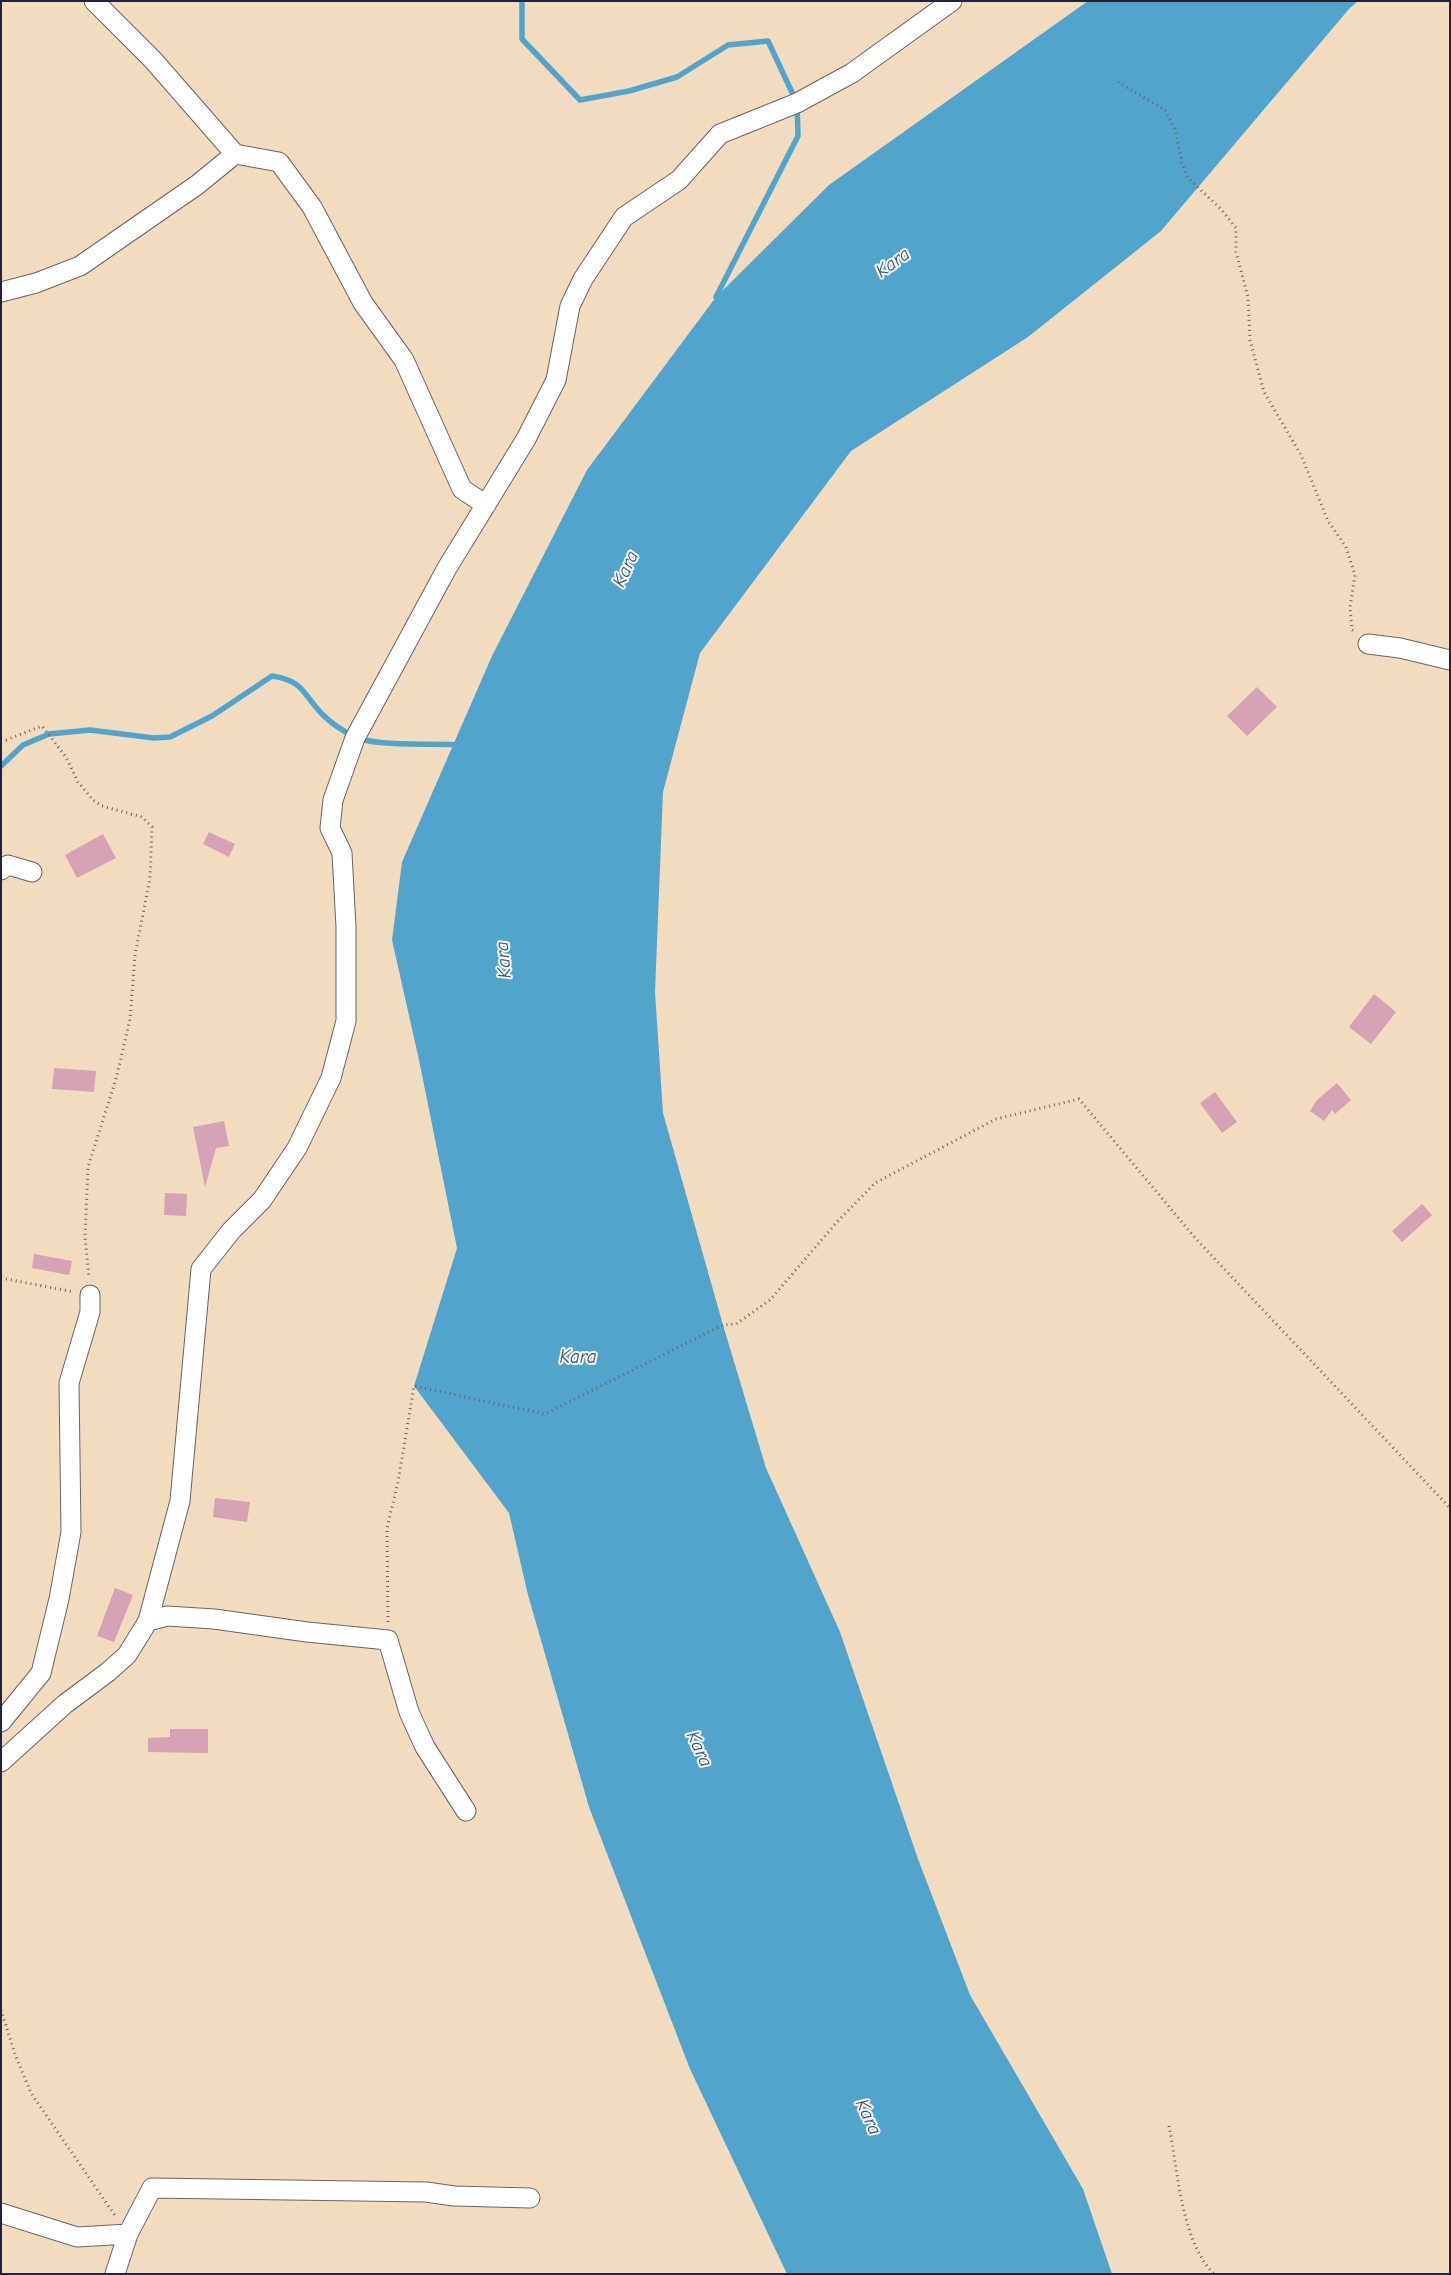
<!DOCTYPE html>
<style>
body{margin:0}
#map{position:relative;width:1451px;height:2275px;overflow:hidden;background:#f2dcbf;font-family:"Comic Neue",sans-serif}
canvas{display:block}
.frame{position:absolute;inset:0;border:2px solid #22223b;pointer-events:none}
</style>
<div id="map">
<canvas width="1451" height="2275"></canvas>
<div class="frame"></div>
</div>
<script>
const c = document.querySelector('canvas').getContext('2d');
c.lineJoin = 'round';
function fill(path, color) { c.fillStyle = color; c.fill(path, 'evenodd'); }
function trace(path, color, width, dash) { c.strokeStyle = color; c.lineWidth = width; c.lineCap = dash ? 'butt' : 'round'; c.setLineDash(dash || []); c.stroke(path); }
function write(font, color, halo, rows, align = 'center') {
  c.font = font + ' "Comic Neue",sans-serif'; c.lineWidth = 4; c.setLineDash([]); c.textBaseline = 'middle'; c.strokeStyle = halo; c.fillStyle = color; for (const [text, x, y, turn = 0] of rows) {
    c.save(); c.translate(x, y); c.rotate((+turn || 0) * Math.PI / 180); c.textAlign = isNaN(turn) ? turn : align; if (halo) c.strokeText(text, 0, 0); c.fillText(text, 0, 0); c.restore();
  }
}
const water = new Path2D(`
 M1088 1H1358L1349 9 1161 231 1028 337 851 451 700 653 663 792 655 992 663 1113 723 1325 766 1468 840 1632 918 1859 970 1995 1083 2189 1112 2274H787L690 2069 589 1807 528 1595 509 1513 414 1386 457 1248 419 1060 392 940 402 862 492 656 587 470 716 297 829 185Z`);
const stream = new Path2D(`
 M522 1V39L580 100 629 91 677 77 728 45 768 41 797 103 798 136 716 297
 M1 766 23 745 49 734 90 730 154 738 170 737 212 716 272 676C304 681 302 693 322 714 330 722 343 731 353 736 372 747 436 743 461 745`);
const building = new Path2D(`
 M1257 687 1277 707 1247 736 1227 716Z
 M209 832 235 844 229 857 203 844Z
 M103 834 116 858 77 878 65 855Z
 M1374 994 1396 1012 1371 1044 1349 1027Z
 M54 1068 96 1071 94 1092 52 1089Z
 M1337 1083 1351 1100 1335 1114 1332 1110 1324 1121 1310 1111 1317 1100Z
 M1215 1092 1237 1122 1222 1133 1200 1103Z
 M224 1121 229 1146 216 1148 205 1187 193 1127Z
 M165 1193 187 1194 186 1216 164 1215Z
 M1422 1204 1432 1215 1402 1242 1392 1231Z
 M34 1254 72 1261 69 1275 32 1268Z
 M215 1498 250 1502 247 1522 213 1517Z
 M115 1588 133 1595 114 1642 97 1636Z
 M170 1729H208V1753L148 1752V1738L170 1737Z`);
const path = new Path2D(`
 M1118 82 1165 110 1175 129 1182 163 1188 178 1221 209 1236 228V252L1248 297 1250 340 1264 392 1301 455 1328 521 1346 547 1355 575 1350 607 1352 630 1355 632
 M1 739 6 740 42 726 66 757 78 782 93 800 102 806 142 817 152 827 150 878 135 955 130 1019 116 1079 88 1167 85 1237 89 1278
 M1 1278 74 1292
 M388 1622 387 1528 398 1482 414 1386 545 1414 723 1325 736 1324 770 1300 837 1222 875 1183 996 1119 1079 1099 1196 1239 1450 1508
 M1 2010 16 2057 31 2093 116 2217
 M1169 2126C1178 2171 1181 2241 1214 2274`);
const street = new Path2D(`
 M94 1 153 60 235 154 279 162 312 207 363 303 404 360 462 489 486 505
 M1 292 36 283 80 266 197 185 235 154
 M1368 644 1400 648 1450 660
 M1 870 8 865 32 872
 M148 1621 167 1616 214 1619 307 1632 388 1640 409 1712 425 1747 466 1811
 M1 1722 41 1673 59 1599 71 1532 69 1383 90 1312V1295
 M1 1762 65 1704 108 1672 127 1655 148 1621 180 1501 201 1269 231 1231 262 1200 297 1148 331 1078 346 1021V927L342 853 330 828 333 800 355 738 447 568 526 439 556 380 570 306 583 279 624 217 679 180 720 134 797 103 852 73 952 1
 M1 2213 77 2237 128 2234
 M115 2274 128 2234 152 2188 426 2192 454 2196 530 2198`);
const waterNames = [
 ["Kara",893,263,-36],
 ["Kara",626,569,-66],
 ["Kara",504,960,-95],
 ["Kara",578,1358],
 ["Kara",699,1749,65],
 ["Kara",868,2117,65]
];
fill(water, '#51a5cd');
trace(stream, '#51a5cd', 5.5);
fill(building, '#d4a3b5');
trace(street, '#6b6369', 21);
trace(path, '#6b6369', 3, [1, 4]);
trace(street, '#fff', 19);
write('italic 19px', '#355675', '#f6f6f2', waterNames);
</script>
